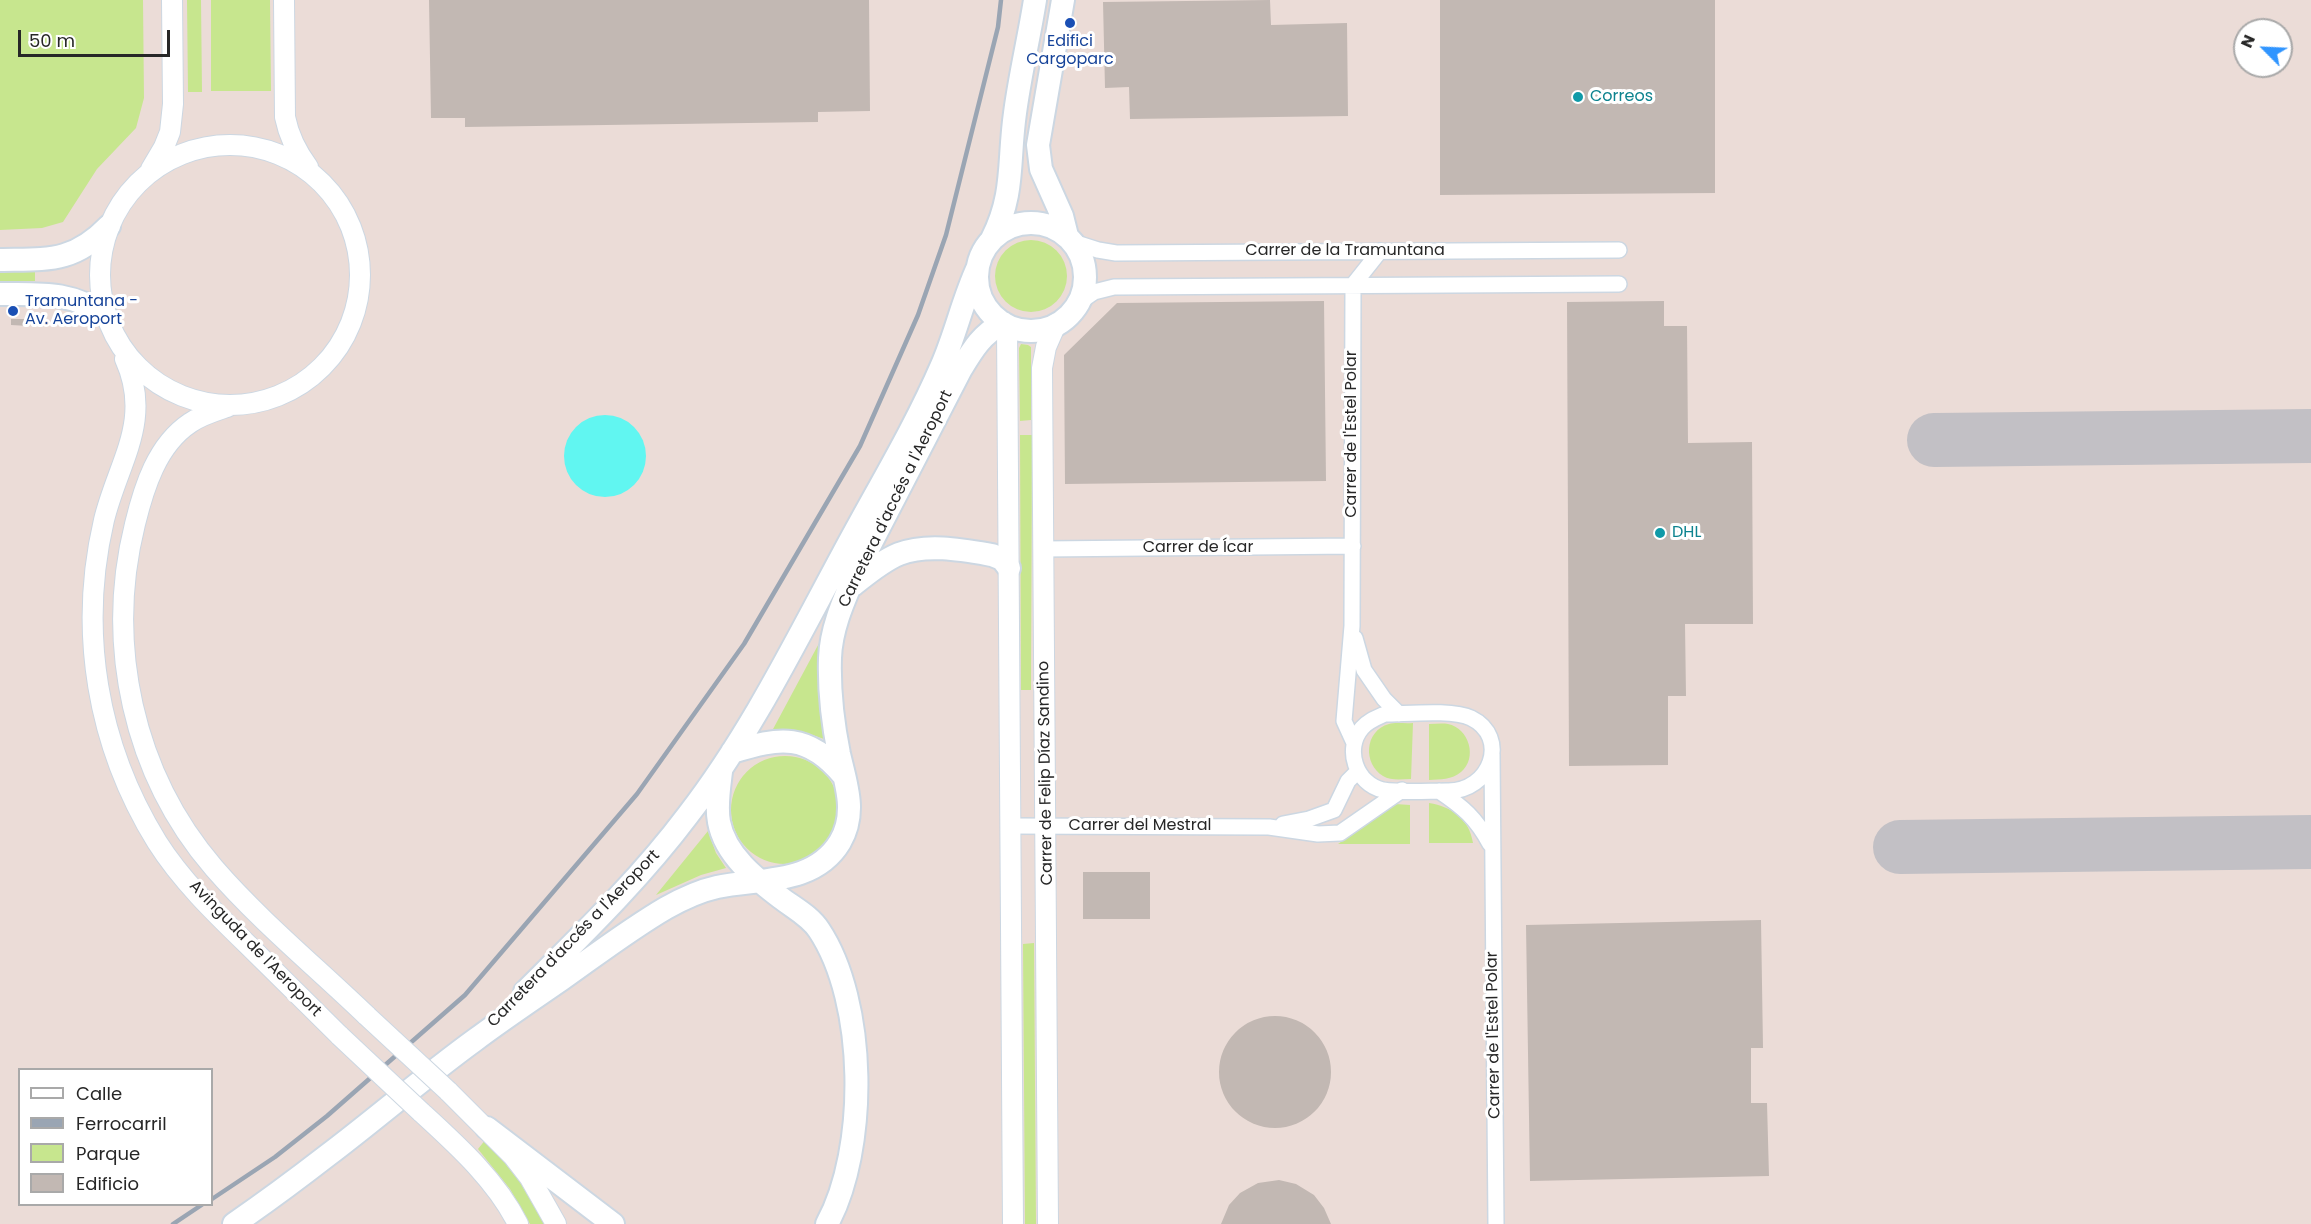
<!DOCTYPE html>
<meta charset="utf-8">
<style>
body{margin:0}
#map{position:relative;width:2311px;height:1224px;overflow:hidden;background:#ebdcd7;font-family:Poppins,sans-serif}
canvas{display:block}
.legend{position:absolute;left:18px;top:1068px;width:195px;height:138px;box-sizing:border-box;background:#fff;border:2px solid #a9a9a9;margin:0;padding:8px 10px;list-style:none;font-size:18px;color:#272727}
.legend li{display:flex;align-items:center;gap:12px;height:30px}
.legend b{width:30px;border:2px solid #a9a9a9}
.north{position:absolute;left:2233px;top:18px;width:60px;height:60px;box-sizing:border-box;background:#fff;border:2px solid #a9a9a9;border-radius:50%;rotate:294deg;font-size:16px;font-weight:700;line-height:24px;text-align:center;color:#272727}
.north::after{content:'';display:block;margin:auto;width:21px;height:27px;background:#3095ff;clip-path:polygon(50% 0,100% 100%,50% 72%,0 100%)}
.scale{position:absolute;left:18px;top:30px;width:152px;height:27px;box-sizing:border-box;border:3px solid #272727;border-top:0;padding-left:8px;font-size:18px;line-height:21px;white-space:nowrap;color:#272727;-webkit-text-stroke:4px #fff;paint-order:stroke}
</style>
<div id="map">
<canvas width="2311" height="1224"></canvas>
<ul class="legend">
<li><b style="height:8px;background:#fff"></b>Calle</li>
<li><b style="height:8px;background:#9aa5b3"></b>Ferrocarril</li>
<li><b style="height:16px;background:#c7e68e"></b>Parque</li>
<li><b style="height:16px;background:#c2b8b3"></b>Edificio</li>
</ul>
<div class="north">N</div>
<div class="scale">50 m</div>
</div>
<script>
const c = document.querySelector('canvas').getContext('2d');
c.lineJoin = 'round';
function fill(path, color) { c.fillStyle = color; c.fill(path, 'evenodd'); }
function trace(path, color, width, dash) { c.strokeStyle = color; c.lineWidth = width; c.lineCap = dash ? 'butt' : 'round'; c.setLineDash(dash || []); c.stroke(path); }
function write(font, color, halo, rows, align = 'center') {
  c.font = font + ' Poppins,sans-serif'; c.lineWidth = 6; c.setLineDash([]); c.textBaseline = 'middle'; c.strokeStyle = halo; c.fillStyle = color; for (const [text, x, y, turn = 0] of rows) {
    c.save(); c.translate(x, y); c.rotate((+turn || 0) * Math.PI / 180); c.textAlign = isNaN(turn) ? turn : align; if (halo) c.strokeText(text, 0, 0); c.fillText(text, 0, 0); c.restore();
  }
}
const green = new Path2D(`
 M0 0H143L144 98 136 128 97 169 63 222 42 228 0 230Z
 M187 0H201L202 92H188Z
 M211 0H270L271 91H211Z
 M995 276a36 36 0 1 1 72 0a36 36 0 1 1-72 0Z
 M0 270H35V281H0Z
 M1021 344 1028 345 1031 347V420L1020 421 1019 348Z
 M1020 435H1032L1031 690H1021Z
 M824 634 819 680 824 739 804 732 772 731Z
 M1413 723 1411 779C1402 779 1391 781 1383 776 1363 764 1364 731 1389 724 1396 722 1405 724 1413 723Z
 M1429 724C1435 724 1442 723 1448 724 1469 728 1478 758 1461 772 1452 780 1440 779 1429 780Z
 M731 810a54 54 0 1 1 108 0a54 54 0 1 1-108 0Z
 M1429 803C1452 807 1469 818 1473 843H1429Z
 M1395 804 1410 805V844H1338Z
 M708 831 716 853 726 868 701 875 656 895Z
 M1034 943 1036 1224H1025L1023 944Z
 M486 1139 520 1182 545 1224H530L510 1189 478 1149Z`);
const water = new Path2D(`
 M564 456a41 41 0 1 1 82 0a41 41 0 1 1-82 0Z`);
const taxiway = new Path2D(`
 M1934 440 2311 436
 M1900 847 2311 842`);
const building = new Path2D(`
 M429 0H869L870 111 818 112V122L465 127V118H431Z
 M1270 0 1271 25 1347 23 1348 116 1130 119 1129 87 1105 88 1103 2Z
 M1440 0H1715V193L1440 195Z
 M1324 301 1326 481 1065 484 1064 355 1117 303Z
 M1664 301V326H1687L1688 443 1752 442 1753 624H1685L1686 696H1668V765L1569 766 1567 302Z
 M11 319H29V326L11 325Z
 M1083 872H1150V919H1083Z
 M1761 920 1763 1048H1751V1103H1767L1769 1176 1530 1181 1526 925Z
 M1219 1072a56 56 0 1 1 112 0a56 56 0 1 1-112 0Z
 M1279 1180 1296 1184 1314 1195 1324 1208 1331 1224H1221L1229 1205 1240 1193 1258 1183Z`);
const minor = new Path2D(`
 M1073 242 1098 250 1116 253 1619 250
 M1078 303 1094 292 1114 287 1619 284
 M1043 549 1353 546
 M1355 638 1364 670 1384 699 1399 714
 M1385 714C1406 714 1453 709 1471 718 1510 737 1491 792 1447 791 1429 791 1400 793 1383 790 1356 784 1344 749 1362 728 1368 721 1376 718 1385 714Z
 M1354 743 1344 721 1352 626 1353 285 1380 251
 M1492 754 1496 1224
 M1439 791C1463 807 1476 818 1490 844
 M1283 824 1309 819 1334 810 1348 781 1358 771
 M1011 826 1269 827 1318 834 1340 833 1402 790`);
const tertiary = new Path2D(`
 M284 0 285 117C289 137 296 151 308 167
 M100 275a130 130 0 1 1 260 0a130 130 0 1 1-260 0Z
 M151 169 164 147 170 132 173 104 172 0
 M1007 325 1013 1224
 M125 359C153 421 118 462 104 520 78 631 97 745 157 842 181 880 215 913 247 944 278 975 309 1005 340 1036
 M227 407C215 411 201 415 190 423 157 445 144 487 135 524 105 644 133 774 214 868 260 921 316 967 367 1016
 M448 1091 513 1156 530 1178 556 1224
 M421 1112C457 1145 496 1180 518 1224
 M1048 1224 1042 368 1046 347 1056 324`);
const secondary = new Path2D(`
 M1063 0 1038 145 1041 169 1062 216 1067 236
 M977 277a54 54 0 1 1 108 0a54 54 0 1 1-108 0Z
 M992 239C1015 193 1008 162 1015 113 1020 75 1029 38 1035 0
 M0 260C48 259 73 263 109 226
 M0 294C41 294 71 291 106 316
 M853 585C867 574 882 561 899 554 927 543 963 550 992 555L1002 559 1009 568
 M732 752C780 737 808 733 843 775
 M721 772C719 788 716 806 719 822 725 855 756 879 781 898 794 908 810 916 819 930 867 1002 868 1149 827 1224
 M525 992C582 935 640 879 688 815 750 735 795 643 843 554 876 492 914 430 942 365 956 333 963 299 978 267
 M487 1128 613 1224
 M234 1224C266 1202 297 1179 328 1155 377 1118 424 1077 475 1040 503 1019 533 999 562 979 596 955 630 929 666 908 682 899 699 891 717 887 760 878 814 885 840 842 857 813 846 784 839 754 833 724 829 689 830 658 831 628 844 600 856 572L961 369C973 349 982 334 1003 323`);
const rail = new Path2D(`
 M212 1199 275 1157 327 1116 465 995 637 794 744 644 860 446 918 315 946 235 998 27 1001 0
 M173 1224 203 1204`);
const tertiaryBridge = new Path2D(`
 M367 1016 448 1091
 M340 1036 421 1112`);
const markers = [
 [1070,23,6,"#1a4fb4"],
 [1578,97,6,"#0f9aa8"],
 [13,311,6,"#1a4fb4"],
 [1660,533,6,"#0f9aa8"]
];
const transitNames = [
 ["Edifici",1070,42],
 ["Cargoparc",1070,60],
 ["Tramuntana -",25,302,"left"],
 ["Av. Aeroport",25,320,"left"]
];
const cultureNames = [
 ["Correos",1590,97],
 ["DHL",1672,533]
];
const streetNames = [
 ["Carrer de la Tramuntana",1345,251],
 ["Carrer de l'Estel Polar",1352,434,-90],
 ["Carretera d'accés a l'Aeroport",896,499,-64],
 ["Carrer de Ícar",1198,548],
 ["Carrer de Felip Díaz Sandino",1046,773,-91],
 ["Carrer del Mestral",1140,826],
 ["Carretera d'accés a l'Aeroport",574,939,-46],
 ["Avinguda de l'Aeroport",255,949,46],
 ["Carrer de l'Estel Polar",1494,1035,-91]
];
fill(green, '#c7e68e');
fill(water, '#61f6f1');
trace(taxiway, '#c2c0c5', 54);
fill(building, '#c2b8b3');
trace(minor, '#ccd7e2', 18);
trace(tertiary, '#ccd7e2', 22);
trace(secondary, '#ccd7e2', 26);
trace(minor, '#fff', 15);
trace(tertiary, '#fff', 20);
trace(secondary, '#fff', 22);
trace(rail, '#9aa5b3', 4.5);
trace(tertiaryBridge, '#ccd7e2', 22, []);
trace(tertiaryBridge, '#fff', 20);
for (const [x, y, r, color] of markers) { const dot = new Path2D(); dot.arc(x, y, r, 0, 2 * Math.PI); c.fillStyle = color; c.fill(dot); trace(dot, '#fff', 2); }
write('16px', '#164399', '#fff', transitNames);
write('16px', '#0d838f', '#fff', cultureNames, 'left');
write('16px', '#272727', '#fff', streetNames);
</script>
